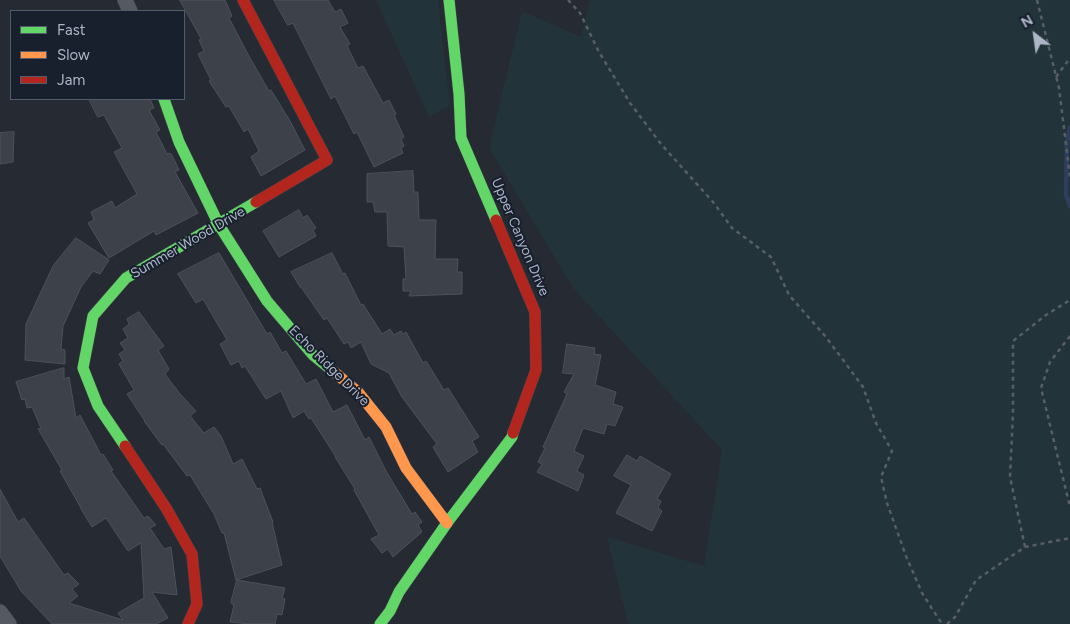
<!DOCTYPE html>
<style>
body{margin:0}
#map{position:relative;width:1070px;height:624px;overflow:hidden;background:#252a33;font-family:Figtree,sans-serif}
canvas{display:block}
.legend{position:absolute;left:10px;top:10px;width:175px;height:90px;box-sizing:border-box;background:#18202e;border:1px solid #545c6b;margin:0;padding:6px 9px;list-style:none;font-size:15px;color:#adb5c7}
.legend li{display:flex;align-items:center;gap:10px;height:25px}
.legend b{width:25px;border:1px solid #545c6b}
.north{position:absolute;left:1010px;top:10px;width:50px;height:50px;-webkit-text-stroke:4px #18202e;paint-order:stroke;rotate:330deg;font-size:14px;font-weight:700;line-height:20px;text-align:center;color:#adb5c7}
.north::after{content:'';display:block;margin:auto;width:18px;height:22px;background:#adb5c7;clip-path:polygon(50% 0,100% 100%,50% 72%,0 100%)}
</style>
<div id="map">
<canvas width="1070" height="624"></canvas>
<ul class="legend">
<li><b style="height:6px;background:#63d668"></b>Fast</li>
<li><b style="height:6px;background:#ff974d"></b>Slow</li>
<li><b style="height:6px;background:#b3261e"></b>Jam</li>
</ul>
<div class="north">N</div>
</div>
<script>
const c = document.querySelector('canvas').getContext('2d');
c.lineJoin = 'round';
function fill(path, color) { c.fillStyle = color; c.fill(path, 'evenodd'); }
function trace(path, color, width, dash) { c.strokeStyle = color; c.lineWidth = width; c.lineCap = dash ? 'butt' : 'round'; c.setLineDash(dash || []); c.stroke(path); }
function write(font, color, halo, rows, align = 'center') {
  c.font = font + ' Figtree,sans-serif'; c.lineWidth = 4; c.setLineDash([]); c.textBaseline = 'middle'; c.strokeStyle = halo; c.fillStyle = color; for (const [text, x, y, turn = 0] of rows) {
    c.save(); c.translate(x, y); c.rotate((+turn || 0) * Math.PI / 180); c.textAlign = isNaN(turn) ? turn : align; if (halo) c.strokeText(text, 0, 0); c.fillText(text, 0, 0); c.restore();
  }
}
const green = new Path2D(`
 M376 0H438L450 105 429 117Z
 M590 0H1070V624H628L607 537 704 566 722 450 573 288 489 148 522 11 581 37Z`);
const stream = new Path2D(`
 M1070 127 1067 143 1066 195 1070 206`);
const building = new Path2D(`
 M180 0H225L232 16 229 18 250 58 269 91 271 90 290 121 305 150 261 176 251 157 259 151 248 129 244 132 229 106 226 107 209 81 211 80 198 54 204 51 199 40 201 39Z
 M274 0H328L335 12 341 9 348 23 340 27 350 44 347 46 358 68 363 66 383 103 389 100 396 114 394 115 404 137 401 139 404 146 401 148 403 153 374 167 357 132 354 134 335 96 331 99 293 23 288 25Z
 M89 99H150L154 108 149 110 160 130 156 132 167 154 170 153 172 155 179 170 175 172 198 213 156 235 154 231 109 258 88 223 94 220 91 212 112 201 115 208 137 194 114 152 122 148 104 115 98 117Z
 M14 132 13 162 0 164V133Z
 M413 171 414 192H418L419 220H436L435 259H458L457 272H462V294L409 296 411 291H403V279H406L404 247 388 246 387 212H375L373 202H367V174Z
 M299 210 303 218 307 215 316 228 313 230 316 236 279 257 263 231Z
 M76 238 109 260 100 274 93 271 81 287 63 326 61 349 65 350V364L25 360 26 324 53 266Z
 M219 253 267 334 270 332 282 353 286 351 306 384 316 379 333 412 347 405 365 440 369 437 386 471 412 514 415 512 422 522 418 525 422 532 393 557 388 549 382 553 371 539 379 535 354 490 355 489 335 457H336L311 418 309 419 304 411 293 418 281 391 266 399 245 366 242 368 239 361 231 365 220 344 227 340 203 299 196 303 178 274Z
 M332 253 343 274 345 273 361 305 363 304 382 334 390 329 394 335 401 331 403 334 406 332 423 363 426 361 444 390 448 388 479 437 472 441 478 452 448 472 433 447 437 444 402 397 389 373 371 364 361 342 351 348 348 342 344 344 327 318 324 320 301 287H300L291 272Z
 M139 312 164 346 158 350 169 369 165 374 180 394 196 411 190 416 204 433 214 427 221 436 233 464 242 459 257 489 260 488 273 522H272L282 565 236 580 224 533H222L214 514 190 475 187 476 163 444 162 445 144 421H145L127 394 134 390 119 364 123 361 119 354 125 350 120 343 128 338 123 329 129 324 127 319Z
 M567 344 595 348 594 354 601 355 595 385 616 392 613 404 623 407 615 426 607 424 604 434 583 428 574 451 584 456 577 471 584 475 578 491 537 472 542 464 538 462 545 448 543 447 567 394 564 392 574 374 563 373Z
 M64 368V379L69 377 76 418 80 415 101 455 103 454 113 470 111 471 144 518 148 516 156 525 150 528 164 549 171 547 177 595 152 592 168 618 156 624H52L21 591 0 556V489L18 522 24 518 64 575 68 573 79 584 72 589 78 596 69 603 123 620 118 613 144 598 141 543 128 551 106 518 92 527 81 509V508L60 471 62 470 38 429 41 428 32 407 27 408 25 399 22 400 16 382Z
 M627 455 637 461 640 456 671 474 657 499 661 501 658 508 662 511 652 531 616 513 631 485 614 476Z
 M237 580 285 588 282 598 285 599 282 615 277 614 275 624H250L230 622 234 605 231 603Z`);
const path = new Path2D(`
 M568 0 580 13 599 52 630 103 661 144 713 202 732 228 771 257 789 295 826 337 863 387 876 423 892 451 881 477 887 503 906 556 922 593 942 624
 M1037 0 1059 88 1070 177
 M1056 77 1070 58
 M1070 336 1050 362 1041 388 1070 507
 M1025 547 1010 477 1013 414V341L1046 315 1070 300
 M947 624 955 617 976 580 1025 547 1070 538`);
const street = new Path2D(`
 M125 0 130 11
 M0 612 9 624`);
const fast = new Path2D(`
 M449 0 459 94 461 138 496 220
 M164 99 179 142 219 225 267 301 313 355 334 372
 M125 446 98 406 83 368 93 316 126 278 256 202
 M380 624 390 611 399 592 447 523 512 437 513 433`);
const slow = new Path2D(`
 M334 372 358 392 386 427 406 468 447 523`);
const jam = new Path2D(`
 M243 0 327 160 256 202
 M496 220 535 312 536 370 513 433
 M125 446 166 508 192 554 197 604 188 624`);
const streetNames = [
 ["Upper Canyon Drive",520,237,67],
 ["Summer Wood Drive",188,243,-30],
 ["Echo Ridge Drive",329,366,45]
];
fill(green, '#223439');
trace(stream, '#2e3e5c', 4.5);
fill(building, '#3c414a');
trace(building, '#4c525c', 1);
trace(street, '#41454c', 16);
trace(fast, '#41454c', 12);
trace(slow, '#41454c', 12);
trace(jam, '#41454c', 12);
trace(path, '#585d66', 2.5, [4, 4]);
trace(street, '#545962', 15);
trace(fast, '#63d668', 11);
trace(slow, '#ff974d', 11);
trace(jam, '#b3261e', 11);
write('14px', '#adb5c7', '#18202e', streetNames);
</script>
